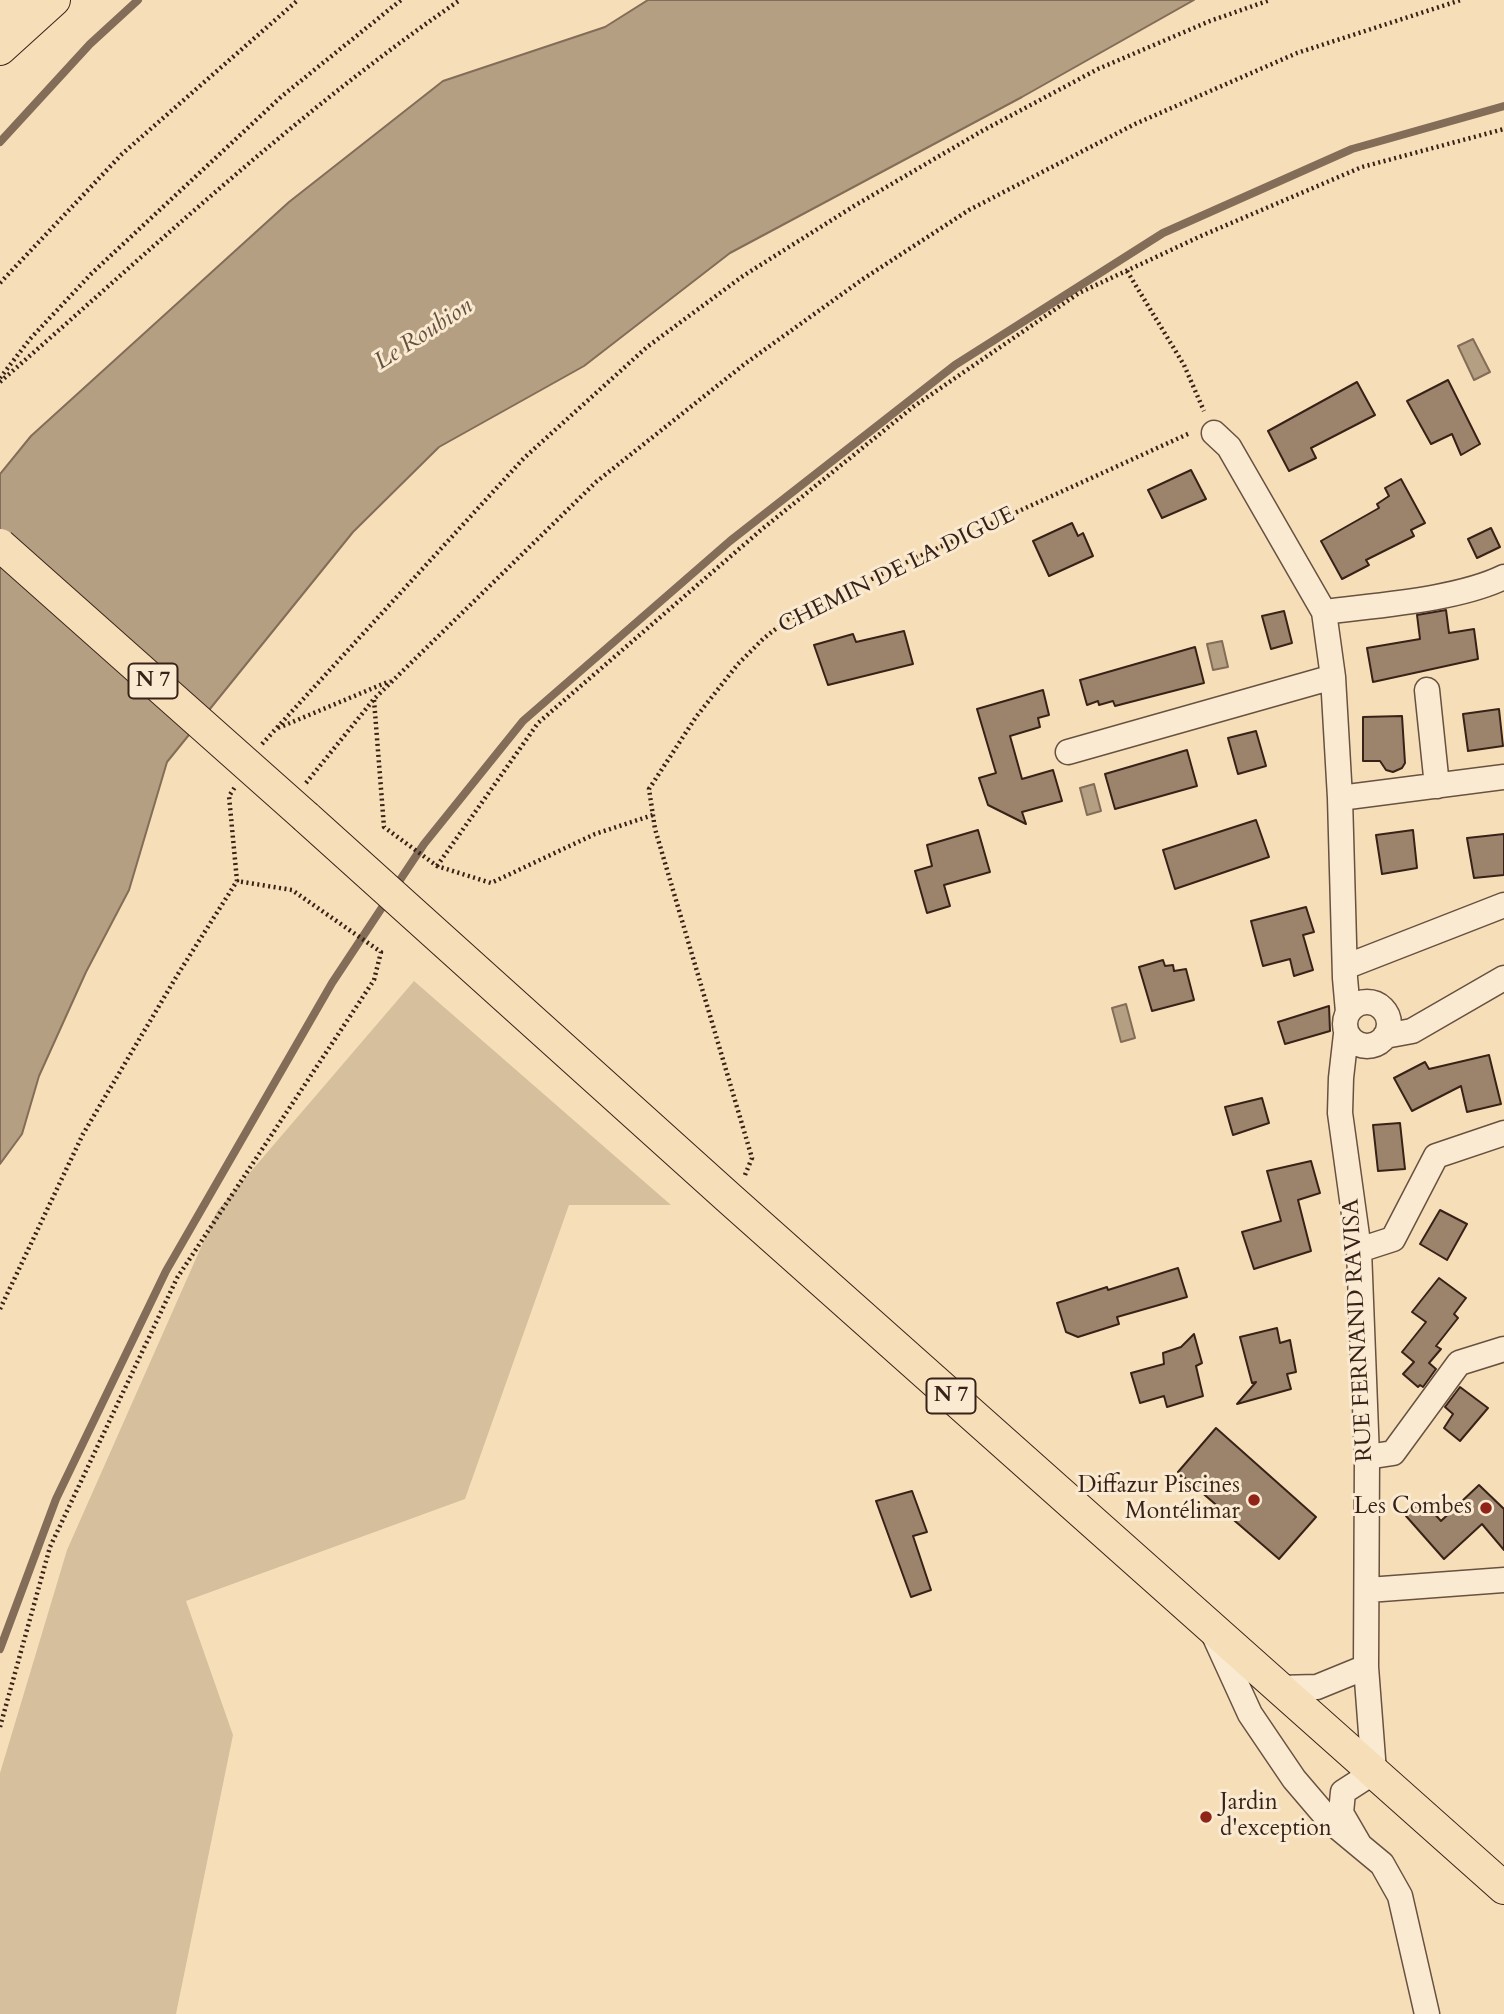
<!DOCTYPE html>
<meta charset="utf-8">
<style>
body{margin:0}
canvas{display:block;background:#f6dfb8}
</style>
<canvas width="1504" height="2014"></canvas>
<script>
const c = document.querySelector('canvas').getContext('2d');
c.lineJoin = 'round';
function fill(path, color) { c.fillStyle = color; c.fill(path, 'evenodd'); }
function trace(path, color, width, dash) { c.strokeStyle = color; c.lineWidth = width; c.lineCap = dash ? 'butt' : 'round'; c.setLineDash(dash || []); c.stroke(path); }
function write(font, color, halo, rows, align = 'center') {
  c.font = font + ' Cardo,serif'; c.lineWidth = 6; c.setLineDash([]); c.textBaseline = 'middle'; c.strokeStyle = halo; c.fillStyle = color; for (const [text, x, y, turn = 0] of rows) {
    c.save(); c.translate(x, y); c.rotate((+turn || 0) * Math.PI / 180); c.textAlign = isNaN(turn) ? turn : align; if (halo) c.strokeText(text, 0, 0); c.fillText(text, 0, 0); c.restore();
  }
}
const green = new Path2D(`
 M414 981 671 1205H569L465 1499 186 1601 233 1735 176 2014H0V1773L67 1550 217 1211Z`);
const water = new Path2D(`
 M648 0H1194L1022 97 730 253 584 366 439 447 353 532 167 762 129 890 86 972 39 1076 22 1134 0 1164V474L31 436 289 202 443 81 605 27Z
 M1473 339 1490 372 1474 380 1458 346Z
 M1222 641 1228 667 1213 670 1207 644Z
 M1094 784 1101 811 1087 815 1080 788Z
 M1126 1004 1135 1038 1121 1042 1112 1008Z`);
const stream = new Path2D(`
 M0 142 90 44 138 0
 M394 889 424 844 523 721 730 541 955 365 1163 233 1352 149 1504 106
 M0 1649 56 1499 166 1271 332 983 387 900`);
const building = new Path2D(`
 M1448 380 1480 444 1461 455 1452 434 1431 444 1407 401Z
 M1357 382 1375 415 1311 448 1316 458 1289 471 1268 431Z
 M1191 470 1206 499 1162 518 1148 490Z
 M1401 479 1425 523 1411 530 1414 536 1366 560 1369 565 1342 579 1321 541 1379 508 1377 504 1389 496 1385 488Z
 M1072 523 1078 536 1083 533 1093 556 1049 576 1033 541Z
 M1491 528 1500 547 1477 558 1468 539Z
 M1446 610 1449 633 1474 629 1478 659 1373 682 1367 648 1420 639 1417 615Z
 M1284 611 1292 643 1271 649 1262 616Z
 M904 631 913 664 828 685 814 645 853 634 856 642Z
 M1195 647 1204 683 1115 706 1113 701 1099 705 1098 701 1087 705 1080 680Z
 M1043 690 1049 715 1038 718 1040 727 1010 736 1022 779 1053 770 1062 801 1022 812 1026 824 988 805 979 778 996 773 977 709Z
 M1499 709 1503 746 1468 751 1463 714Z
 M1402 716 1405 763 1402 768 1393 772 1386 770 1380 761H1363V717Z
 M1256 731 1266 766 1238 774 1228 738Z
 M1187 750 1197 786 1115 809 1105 774Z
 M1256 820 1269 857 1175 889 1163 850Z
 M978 830 990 872 944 885 950 906 927 913 915 871 932 866 927 845Z
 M1413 830 1417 868 1382 874 1376 835Z
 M1504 834V875L1474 878 1467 838Z
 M1306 907 1314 932 1303 935 1313 970 1294 976 1290 959 1263 966 1251 921Z
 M1163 960 1165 966 1173 965 1174 971 1186 969 1194 1000 1152 1011 1139 967Z
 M1329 1006 1330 1031 1285 1044 1278 1022Z
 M1489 1055 1501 1104 1467 1112 1461 1086 1412 1111 1394 1078 1425 1062 1429 1069Z
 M1262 1098 1269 1123 1233 1135 1225 1107Z
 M1400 1123 1405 1169 1378 1171 1373 1125Z
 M1311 1161 1320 1193 1298 1200 1311 1251 1254 1269 1242 1232 1281 1221 1267 1171Z
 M1440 1210 1467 1224 1447 1260 1420 1244Z
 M1178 1268 1187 1297 1117 1317 1119 1324 1078 1337 1066 1332 1057 1303 1107 1287 1108 1290Z
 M1439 1278 1466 1298 1454 1314 1458 1318 1436 1346 1441 1349 1429 1363 1436 1369 1423 1387 1420 1385 1418 1387 1403 1374 1414 1362 1402 1352 1426 1322 1412 1312Z
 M1277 1328 1280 1343 1290 1340 1296 1372 1287 1374 1291 1389 1237 1404 1256 1382 1252 1383 1240 1337Z
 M1194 1334 1202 1363 1196 1366 1203 1396 1167 1407 1164 1396 1140 1403 1131 1373 1164 1364 1163 1353 1181 1347Z
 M1460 1387 1488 1408 1460 1441 1444 1428 1453 1414 1445 1407Z
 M1216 1428 1316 1517 1279 1559 1178 1472Z
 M1479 1485 1504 1509V1550L1482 1524 1444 1559 1406 1516 1423 1501 1441 1521Z
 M912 1491 927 1532 913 1536 931 1590 911 1597 876 1501Z`);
const path = new Path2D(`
 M1127 271 1184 365 1204 411
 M0 283 122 154 298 0
 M0 378 30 339 91 274 282 96 401 0
 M0 382C150 251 295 113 460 0
 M374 700 384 827 437 866 491 883 595 834 653 815
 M278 728 390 681
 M262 744 524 458 647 347 743 276 854 206 982 131 1098 69 1210 21 1270 0
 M306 783 374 699 596 482 746 363 863 279 969 210 1135 124 1297 53 1461 0
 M437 866 538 723 761 530 913 407 1079 293 1201 236 1362 167 1504 129
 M745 1175 752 1158 655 829 649 789 696 717 738 664 763 639 787 620 905 563 1190 433
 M0 1309 83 1134 178 974 237 881 229 796 235 787
 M0 1727 50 1547 177 1278 374 980 381 952 292 890 237 881`);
const minor = new Path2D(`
 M1214 433 1229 447 1324 612 1333 677 1340 798 1345 978 1348 1012
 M1324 612C1377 605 1457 600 1504 577
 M1427 690 1437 786
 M1068 752 1333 677
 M1340 798 1504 777
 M1345 967 1504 905
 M1345 1024a22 22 0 1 1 44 0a22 22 0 1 1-44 0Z
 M1346 1034 1341 1078 1340 1113 1359 1250 1367 1457 1366 1667 1374 1772 1343 1792 1341 1813 1359 1844
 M1385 1036 1412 1031 1504 978
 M1359 1250 1393 1239 1436 1156 1504 1133
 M1367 1457 1393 1453 1459 1363 1504 1349
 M1368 1590 1504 1580
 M1213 1633 1250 1714 1294 1779 1329 1820 1382 1864 1400 1896 1427 2014
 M1278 1688 1317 1687 1366 1667`);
const major = new Path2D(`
 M0 27 19 0
 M0 49 54 0
 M306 817 730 1199 1504 1888`);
const majorBridge = new Path2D(`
 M0 545 306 817`);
const markers = [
 [1254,1500,7,"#8f2418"],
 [1486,1508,7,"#8f2418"],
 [1206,1817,7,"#8f2418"]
];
const shields = [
 [153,681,49],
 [951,1396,49]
];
const shieldNames = [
 ["N 7",153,681],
 ["N 7",951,1396]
];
const streetNames = [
 ["CHEMIN DE LA DIGUE",897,571,-26],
 ["RUE FERNAND RAVISA",1359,1330,-93]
];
const poiNames = [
 ["Diffazur Piscines",1240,1487],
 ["Montélimar",1240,1513],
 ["Les Combes",1472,1508],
 ["Jardin",1220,1804,"left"],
 ["d'exception",1220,1830,"left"]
];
const waterNames = [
 ["Le Roubion",424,335,-33]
];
fill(green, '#d6bf9d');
fill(water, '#b59f82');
trace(water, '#836d58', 2);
trace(stream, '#836d58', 8);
fill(building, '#9b846b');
trace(building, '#382218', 2);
trace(minor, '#685140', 27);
trace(major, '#382218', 34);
trace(path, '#382218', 4.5, [2, 3.5]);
trace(minor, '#f9ead1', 24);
trace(major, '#f6dfb8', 32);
trace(majorBridge, '#382218', 34, []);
trace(majorBridge, '#f6dfb8', 32);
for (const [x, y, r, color] of markers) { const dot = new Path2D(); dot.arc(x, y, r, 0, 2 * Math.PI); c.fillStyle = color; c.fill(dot); trace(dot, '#f9ead1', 2.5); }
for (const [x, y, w] of shields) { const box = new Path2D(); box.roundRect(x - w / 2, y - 17.5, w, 35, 5); c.fillStyle = '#f9ead1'; c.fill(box); trace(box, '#382218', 2); }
write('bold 21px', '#382218', null, shieldNames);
write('23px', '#382218', '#f9ead1', streetNames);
write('23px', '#382218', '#f9ead1', poiNames, 'right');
write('italic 24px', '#644e3d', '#f9ead1', waterNames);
</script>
